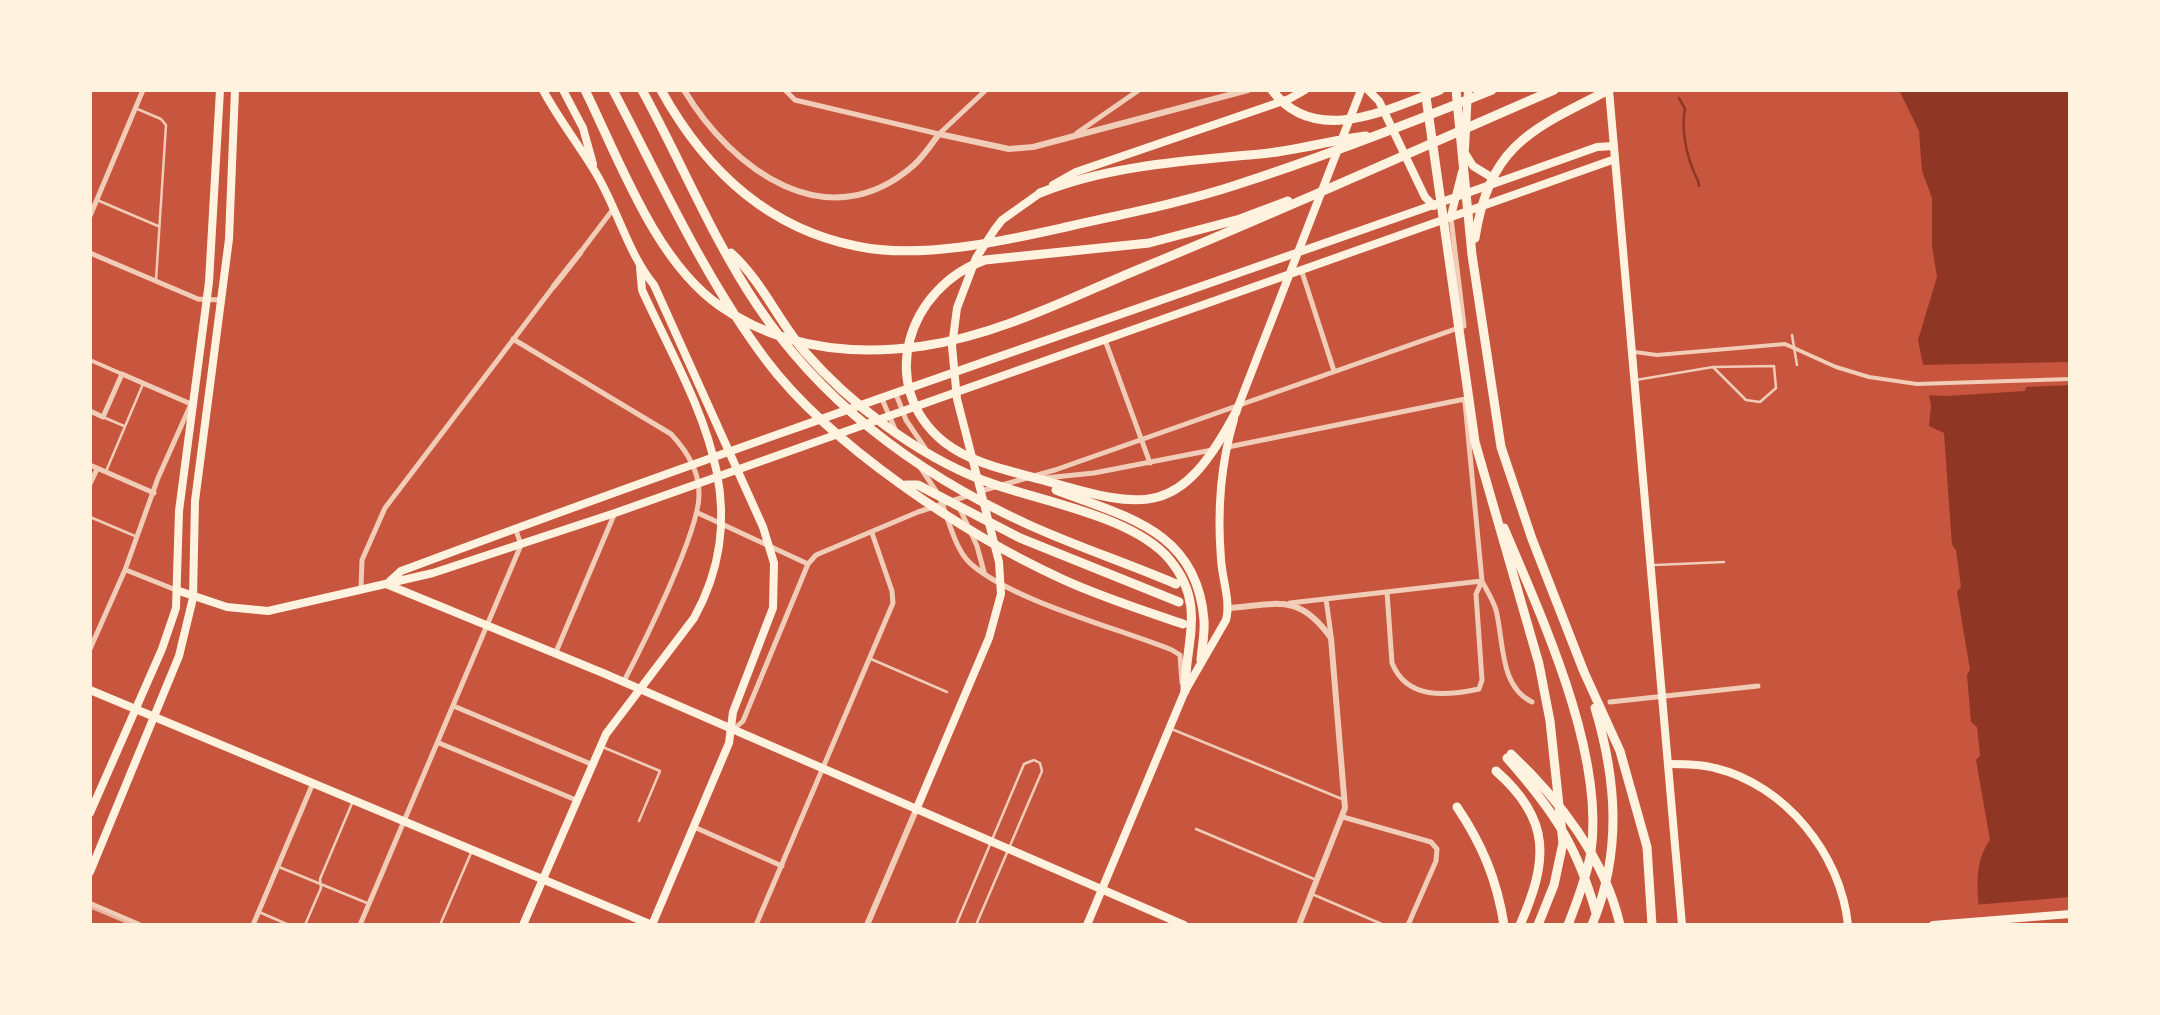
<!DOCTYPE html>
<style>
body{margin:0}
#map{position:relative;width:2160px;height:1015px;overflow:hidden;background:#c8553d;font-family:"Asap Condensed",sans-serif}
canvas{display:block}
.frame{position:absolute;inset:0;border:92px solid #fff3e0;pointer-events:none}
</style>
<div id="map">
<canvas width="2160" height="1015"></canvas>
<div class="frame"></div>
</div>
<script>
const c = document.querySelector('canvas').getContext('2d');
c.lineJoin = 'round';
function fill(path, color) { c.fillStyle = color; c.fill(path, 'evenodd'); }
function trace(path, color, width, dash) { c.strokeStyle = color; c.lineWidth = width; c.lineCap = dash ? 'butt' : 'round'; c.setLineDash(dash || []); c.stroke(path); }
const water = new Path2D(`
 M1899 90H2070V925H1981C1978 897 1972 864 1990 840L1976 760 1980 756 1977 727 1971 722 1967 675 1970 670 1957 592 1961 587 1956 550 1952 545 1944 433 1929 426 1931 405 1918 340 1937 277 1932 246V198L1922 171 1919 131Z`);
const pier = new Path2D(`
 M2070 362V385L2026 387 2025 391 1946 396 1924 395 1918 365Z
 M2070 897V925H1976L1974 905Z`);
const stream = new Path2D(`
 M1679 98 1685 109C1681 127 1686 154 1694 172 1696 177 1699 181 1699 186`);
const service = new Path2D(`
 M135 108 161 119 166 125 156 280
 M97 200 158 226
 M1792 335 1797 365
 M1636 380 1713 367 1774 366 1776 388 1760 402 1746 400 1713 367
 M103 417 124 426
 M107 469 143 384
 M90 517 135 536
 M1655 565 1724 562
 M871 659 947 692
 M1174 730 1342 799
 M605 748 660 771 639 821
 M1196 829 1314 879
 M279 867 367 903
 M1312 894 1384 925
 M259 912 289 925
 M305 925 321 888 320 879 353 801
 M440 925 471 853
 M956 925 1024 764 1034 760 1040 763 1042 771 976 925`);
const pedestrian = new Path2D(`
 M1635 352 1657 355 1785 344 1836 367 1869 377 1917 384 2070 379
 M90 360 122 374`);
const minor = new Path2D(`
 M785 90 795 100 939 134 986 90
 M1077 133 1139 90
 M90 216 143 90
 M1451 218 1464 326
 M90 253 198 299 221 300
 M580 253 614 208
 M1301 269 1334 371
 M513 339 671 434C687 451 700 472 699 496 698 534 643 645 623 683
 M1105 340 1150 463
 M896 394 906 420 925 448
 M882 399 895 429
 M90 411 103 417 122 374 191 404 158 478 125 570 90 649
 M1228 447 1465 399
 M90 465 154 493
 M920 467 936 491
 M1045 478 1094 473 1212 450
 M90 484 97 469
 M981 491 1055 470 1464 326
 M941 501C949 520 955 550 971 564 1013 601 1117 628 1172 650L1180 655 1182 683
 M960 509 977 546 984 572
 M698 513 808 564
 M126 570 176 590
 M1482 581C1487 591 1493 600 1496 610 1504 641 1499 686 1532 702
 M361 588 362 560 385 508 554 286
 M1387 592 1392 663C1407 700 1446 696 1479 689L1482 680 1476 594 1482 581 1465 402
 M1326 599 1331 635
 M1290 603 1482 581
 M556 652 614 515
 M1610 702 1758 686
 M456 707 591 764
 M734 729 743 721 808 564 816 555 918 512 970 495
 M439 743 576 800
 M1343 817 1431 842 1437 849 1436 861 1408 925
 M694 827 782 866
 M253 925 313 783
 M360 925 521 545 516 530
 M756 925 893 603 892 591 872 533`);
const tertiary = new Path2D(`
 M684 90C732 170 828 241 914 165 924 156 931 145 939 134L1009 149 1033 147 1248 90
 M554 286 580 253
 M1229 608C1278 604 1299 593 1331 638L1345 808 1299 925
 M90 904 139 925
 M867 925 916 810`);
const secondary = new Path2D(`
 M1368 90 1379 101 1425 197 1434 206
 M1465 149 1468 90
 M1465 153 1473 166 1496 180
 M1451 216 1462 172
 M390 581 401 571 420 564C810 419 1205 287 1597 147L1614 146
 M386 584 603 673 1184 925
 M179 591 227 607 268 611 433 573 615 513 1615 159
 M90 690 652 925
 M1669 764C1684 764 1700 764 1715 768 1785 785 1841 854 1848 925
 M916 810 989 638 1001 594 999 562 957 399 952 346 957 308 976 258 995 229 1002 220 1040 193
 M1087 925 1185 691 1226 620C1231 601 1222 579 1221 559 1217 510 1220 466 1234 419`);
const primary = new Path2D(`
 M543 90C559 120 580 146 597 175 618 211 628 253 654 285L763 527 774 563 773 608 733 712 729 743 652 925
 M563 90 583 128 593 164
 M1609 90 1682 925
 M90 813 162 649 176 608 179 511 209 282 220 90
 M90 872 179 656 193 598 195 501 229 239 235 90
 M523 925 606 734 694 618C760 499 692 399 642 290L640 267
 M1933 925 2070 914`);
const trunk = new Path2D(`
 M1053 185 1076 172 1289 99 1305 90
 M1236 412 1361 90`);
const motorway = new Path2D(`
 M585 90C619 159 655 261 720 306 780 348 852 356 923 346 998 335 1068 299 1137 270 1277 213 1415 150 1554 90
 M613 90C661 181 704 277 766 360 831 446 964 534 1062 579 1101 597 1142 610 1183 624
 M642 90C681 161 712 238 757 305 823 404 920 475 1027 524 1075 546 1127 563 1176 584
 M661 90C704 168 767 228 856 246 920 260 1003 241 1066 227 1123 214 1181 203 1236 185 1323 157 1408 124 1492 90
 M1272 90C1314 147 1387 110 1440 90
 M1425 90 1475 442 1539 664 1550 721 1563 843 1554 885 1538 925
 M1456 90 1472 255 1501 447 1532 539 1584 672 1620 751 1647 847 1652 925
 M1040 193C1110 165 1186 161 1260 154 1296 151 1331 140 1366 136
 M1475 238C1490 144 1532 129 1609 90
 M731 253C761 280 778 320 804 351 850 404 916 454 982 480 1036 501 1133 515 1170 560 1207 605 1185 642 1185 691
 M1236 412C1180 517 1148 511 1043 480 1010 471 972 464 944 442 875 386 908 287 985 260L1149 243 1240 219 1288 201
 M906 485H918L1020 538 1179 602
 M1056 490C1127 517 1197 531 1204 620 1205 633 1202 647 1201 660
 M1504 528C1542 618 1605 753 1591 852 1587 876 1577 902 1568 925
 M1511 754C1559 799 1605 859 1620 925
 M1507 758C1553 810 1577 845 1596 913
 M1496 771C1552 820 1548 861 1520 925
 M1457 807C1482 844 1497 880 1504 925
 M1592 925C1622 853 1617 781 1595 708`);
const tram = new Path2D(`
 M90 907 133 925`);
fill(water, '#8f3625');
fill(pier, '#c8553d');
trace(stream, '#8f3625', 2.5);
trace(service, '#f1ccb7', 2.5);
trace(pedestrian, '#f1ccb7', 4);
trace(minor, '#f1ccb7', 5);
trace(tertiary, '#f1ccb7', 6);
trace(secondary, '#fff3e0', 8);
trace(primary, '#fff3e0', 8);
trace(trunk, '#fff3e0', 8);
trace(motorway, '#fff3e0', 9);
trace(tram, '#e9b49f', 2.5);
</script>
